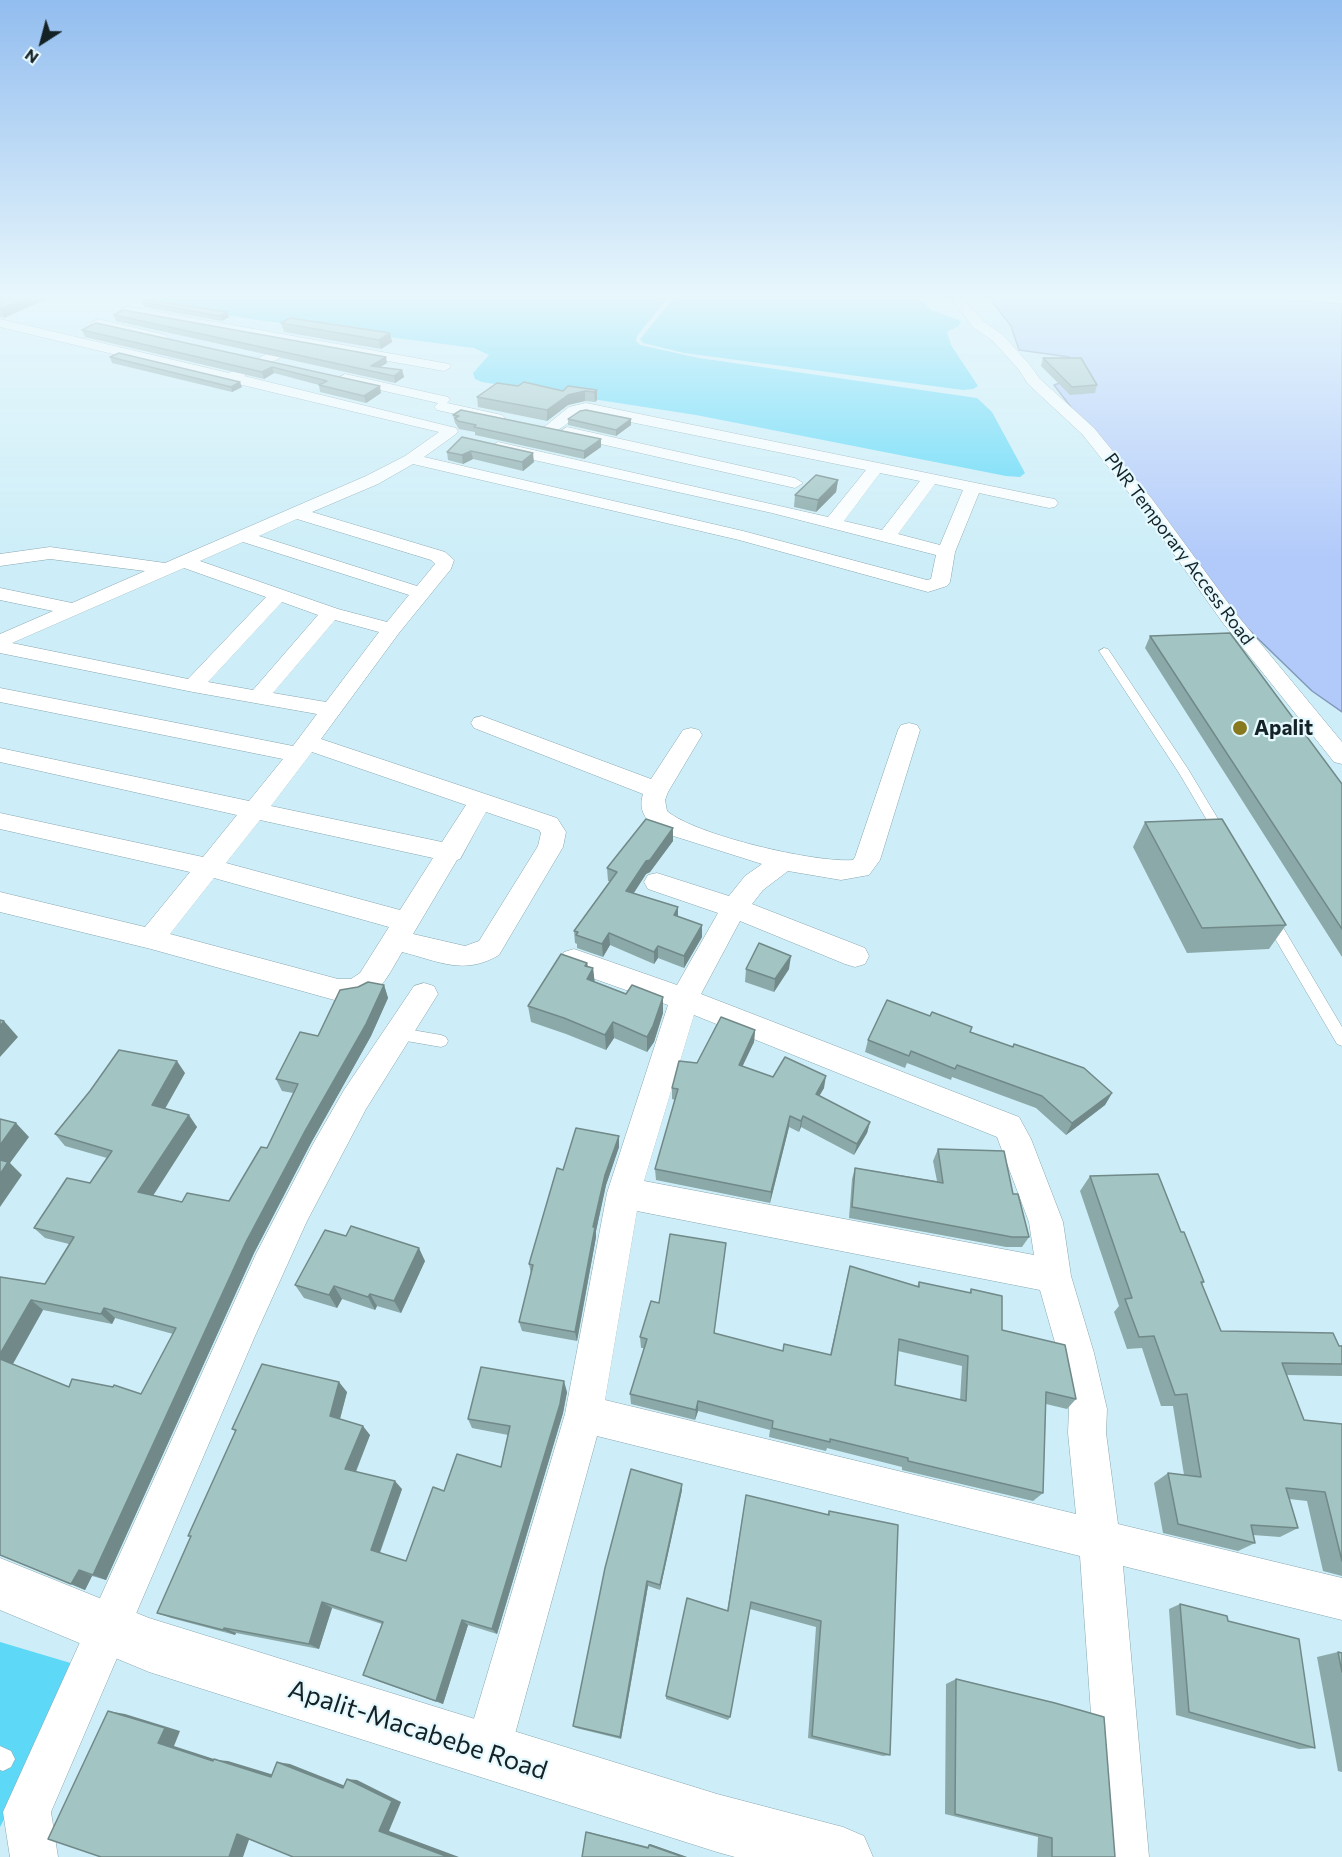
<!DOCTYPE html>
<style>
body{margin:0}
#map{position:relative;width:1342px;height:1857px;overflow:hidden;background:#cdeef8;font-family:Commissioner,sans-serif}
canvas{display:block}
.north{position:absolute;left:12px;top:12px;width:60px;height:60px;-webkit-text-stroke:4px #e5f9ff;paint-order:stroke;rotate:216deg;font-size:16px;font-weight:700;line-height:24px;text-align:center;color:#152225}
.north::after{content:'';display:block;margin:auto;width:21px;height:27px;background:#152225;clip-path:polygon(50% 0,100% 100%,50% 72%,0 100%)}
</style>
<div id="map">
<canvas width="1342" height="1857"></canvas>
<div class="north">N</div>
</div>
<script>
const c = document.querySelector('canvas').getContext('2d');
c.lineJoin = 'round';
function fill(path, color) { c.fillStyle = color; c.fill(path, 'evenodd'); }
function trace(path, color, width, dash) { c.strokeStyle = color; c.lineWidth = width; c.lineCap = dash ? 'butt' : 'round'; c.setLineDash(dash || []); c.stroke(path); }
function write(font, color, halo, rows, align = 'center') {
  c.font = font + ' Commissioner,sans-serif'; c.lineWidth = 4.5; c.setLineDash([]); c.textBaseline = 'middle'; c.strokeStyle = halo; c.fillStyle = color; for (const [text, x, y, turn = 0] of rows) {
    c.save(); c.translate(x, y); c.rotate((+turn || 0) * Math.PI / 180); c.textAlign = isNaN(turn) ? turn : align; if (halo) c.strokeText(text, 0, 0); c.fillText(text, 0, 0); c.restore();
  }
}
const green = new Path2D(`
 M144 299H667L637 336 636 341 640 345 699 358 977 398 992 412 1025 473 1020 477 1006 476 696 415 482 382 475 379 473 373 489 355 474 348 257 320 147 302Z
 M673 299H919L931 310 961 321 959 326 947 332 951 345 978 386 973 389 963 390 684 353 643 343 640 339Z
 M0 1642 84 1667 0 1827Z`);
const water = new Path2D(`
 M990 299H1275L1342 304V712L1312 691 1183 566 1110 458 1054 385 1081 376 1069 357 1019 350 1011 326Z`);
const lane = new Path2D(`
 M1104 648 1108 649 1188 769 1227 834 1225 837H1217L1179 773 1099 651Z
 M1270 913 1275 914 1342 1027V1046L1337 1044 1263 918Z
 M395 1027 441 1035 446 1037 448 1041 446 1045 441 1047 395 1039 390 1037 388 1033 390 1029Z
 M0 1746 11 1751 15 1759 11 1767 3 1771 0 1770Z`);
const street = new Path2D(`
 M951 299H964L984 322 1003 335 1030 365 1039 378 1094 428 1152 499 1237 615 1342 742V764L1334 762 1223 623 1140 507 1082 434 1028 384 1019 370 993 341 974 328Z
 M126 306 449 364 451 367 444 371 304 346 244 376 456 428 458 431 456 434 424 457 743 531 927 580 931 579 936 555 772 513 498 452 490 447 498 442 828 517 866 470 586 413C571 415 562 435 546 431L543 428 569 407 586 403 1049 498 1055 499 1058 503 1055 507 1049 508 979 493 955 552 950 582 947 586 928 592 739 540 413 464 378 484 312 512 445 552 454 560 451 569 399 633 321 739 557 818 566 832 563 847 499 955C464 976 438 961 402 952 384 983 378 1001 338 1001L151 949 0 912V892L145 927 190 872 0 829V813L203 857 237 815 0 762V748L249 801 283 759 0 702V688L293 746 317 714 193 692 0 653V634L53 611 0 600V588L72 603 145 571 50 559 0 566V554L50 547 165 563 366 476 405 456 439 432 0 327V319L229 373 288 343 121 313 120 310ZM880 473 920 481 882 530 844 521ZM935 484 963 490 940 545 898 534ZM297 519 431 560 435 564 417 586 259 536ZM243 542 409 595 387 622 338 609 200 561ZM184 568 266 597 188 679 12 643ZM282 602 318 615 253 690 208 682ZM335 620 379 632 326 702 273 693ZM312 752 466 805 442 842 271 806ZM486 812 539 830 541 833 538 846 479 941 465 946 413 934 457 860 460 859ZM260 820 433 858 400 910 226 863ZM214 878 389 927 360 973 351 979H338L170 934Z
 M98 319 166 335 168 338 161 342 93 326 91 323Z
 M345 374 448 397 450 400 447 403 502 415 505 418 497 423 437 410 434 407 438 403 340 381 338 378Z
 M567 427 795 478 803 483 795 488 561 435 559 432Z
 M482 716 651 779 683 730 691 728 699 730 702 735 668 792 665 800 667 811C695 835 815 863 853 860L855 857 898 730 901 725 909 723 917 725 920 730 880 860 869 875 841 880 788 871 763 890 752 904 865 948 869 956 865 964 855 967 845 964 740 921 701 994 1019 1117 1031 1139 1063 1222 1071 1276 1094 1353 1107 1409 1106 1433 1118 1524 1342 1578V1620L1123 1566 1149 1857H1101L1080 1556 597 1436 510 1752 503 1768 487 1775 471 1768 464 1752 565 1414 607 1193 668 1005 564 968 560 960 564 952 574 949 677 985 718 913 648 889 644 882 648 875 657 873 729 896 745 876 762 864 664 833C649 824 637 813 643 794L474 728 471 723 474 718ZM694 1015 997 1137 1029 1222 1034 1255 644 1181ZM637 1211 1040 1290 1058 1353 1069 1409 1068 1433 1076 1514 605 1400Z
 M424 983 434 986 438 994 366 1109 307 1221 255 1336 51 1812 58 1857H10L3 1812 256 1254 313 1144 344 1090 414 986Z`);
const secondary = new Path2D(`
 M0 1558 149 1618 717 1794 843 1827 864 1836 873 1857H735L717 1852 149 1672 0 1610Z`);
const wall = new Path2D(`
 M0 299H46L4 318 0 317Z
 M142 302 229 317 222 321 144 307Z
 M114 315 387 363 380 367 402 370 404 377 395 383 116 321Z
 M96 323 381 393 366 403 320 392 319 385 274 373 264 379 85 337 82 330Z
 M281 323 390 333 392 342 381 349 284 332Z
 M110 357 242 387 232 392 112 363Z
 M1043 358 1097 385 1095 393 1070 395 1041 366Z
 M518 386 563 391 597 390V400L595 402 585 401 568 405 547 421 478 407 477 397Z
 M453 415 601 447 584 459 475 435V432L459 429 457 426 456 424 455 423Z
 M568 419 631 425 616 436 568 425Z
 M462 437 534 462 523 471 473 459 463 464 448 460 447 452Z
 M838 480 836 492 816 512 794 507 795 495Z
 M1150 636 1342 784V957L1145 648Z
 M1145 822 1286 925 1269 949 1187 953 1133 847Z
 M673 828V841L650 872 646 874 634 893 678 907V916L702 937 684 968 658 958 654 964 610 945 603 957 577 948V944L575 943 574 931 610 881H608L607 868Z
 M587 963 588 966 593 968 594 982 626 994 663 997V1013L654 1042 647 1052 614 1038 606 1050 566 1034 531 1022 528 1006Z
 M746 969H789L774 992 745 982Z
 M384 985 388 998 371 1036 311 1143 254 1253 106 1580 92 1576 85 1590 0 1555V1277L45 1284 69 1244 45 1238 34 1228 90 1183 107 1158 65 1146 55 1134 185 1073 165 1109 197 1127 153 1196 182 1202 229 1201 267 1148 293 1093 282 1091 276 1079 318 1036ZM43 1310 112 1324 115 1318 173 1334 141 1394 69 1387 13 1364Z
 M755 1030 754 1042 742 1066 773 1077 824 1088 819 1096 870 1122 867 1133 854 1155 801 1127 799 1132 789 1127 770 1203 656 1180 655 1169 675 1100 672 1099V1088L697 1063Z
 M970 1032 1112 1093 1105 1105 1066 1135 1036 1108 952 1077 951 1080 907 1063 905 1068 865 1052 868 1040Z
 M619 1136V1147L606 1185 596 1231V1237L577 1341 522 1331 519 1322 531 1274 529 1264 563 1170Z
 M938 1149 1013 1194 1029 1237 1022 1247H1006L849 1218 852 1179 855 1168 937 1181 933 1161Z
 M1090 1176 1181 1232 1204 1282 1202 1284 1221 1331 1342 1346V1376L1287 1375 1304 1420 1342 1424V1576L1323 1571 1307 1501 1289 1499 1298 1528 1280 1537 1253 1535 1255 1543 1238 1551 1163 1533 1154 1483 1168 1473 1184 1475 1173 1406H1161L1142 1348 1127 1349 1114 1312 1119 1306 1080 1191Z
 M726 1243 714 1333 783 1351 784 1344 830 1355 847 1278 850 1266 917 1287 919 1282 969 1293 971 1289 1002 1330 1076 1399 1067 1409 1046 1404 1043 1493 1033 1501 902 1470V1467L827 1448 826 1451 769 1437 770 1430 698 1411 695 1420 631 1404 630 1394 644 1348H641L640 1337 659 1303ZM898 1351 962 1366 960 1400 895 1385Z
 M425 1261 401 1313 377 1306 375 1310 342 1299 337 1308 304 1298 295 1285Z
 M347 1392 340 1419 370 1435 356 1472 402 1489 380 1553 406 1561 444 1491 501 1467 508 1435 472 1428 468 1419 567 1392 563 1413 497 1634 468 1625 443 1704 372 1679 363 1675 382 1624 332 1608 319 1649 236 1633 235 1635 171 1618 157 1613 191 1537 188 1536 236 1432 232 1429Z
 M682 1490 660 1590 648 1586 621 1739 576 1728 573 1726Z
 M746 1495 827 1515 829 1511 890 1755 883 1756 808 1738 816 1627 750 1609 730 1717 728 1720 666 1699V1696L727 1611Z
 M1180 1604 1228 1621 1315 1748 1299 1749 1176 1715 1169 1609Z
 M1338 1652 1342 1653V1772L1338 1771 1317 1657Z
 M956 1679 1115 1857H1037L1038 1837 945 1814 946 1684Z
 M586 1832H589L649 1847 650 1844 687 1857H582Z`);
const shadedWall = new Path2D(`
 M25 299H46L4 318 0 309Z
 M227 312 229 317 222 321 220 316Z
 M390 333 392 342 381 349 379 340Z
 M386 357 387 363 372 372 371 366Z
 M272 367 274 373 264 379 262 372Z
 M402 370 404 377 395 383 394 376Z
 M240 382 242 387 232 392 231 387Z
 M380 386 381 393 366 403 364 396Z
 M597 390V400L595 402 594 392Z
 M585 391V401L568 405 547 421V410L568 395Z
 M631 419V425L616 436V430Z
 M601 439V447L584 459V451Z
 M471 451 473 459 463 464 462 455Z
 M533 453 534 462 523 471 522 462Z
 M838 480 836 492 816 512 818 500Z
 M673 828V841L650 872 646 874 627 903 626 891 646 861Z
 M678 907V920L674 915Z
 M702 925V937L684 968V956Z
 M609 933 610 945 603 957 602 944Z
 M658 946V958L654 964V952Z
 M791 956 789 969 774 992 775 979Z
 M587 963 588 976 593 968 595 984 589 995 585 966Z
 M384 985 388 998 371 1036 311 1143 254 1253 106 1580 93 1575 246 1242 305 1131Z
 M663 997V1013L654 1042 647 1052V1037Z
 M4 1021 18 1037 0 1057V1026Z
 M613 1022 614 1038 606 1050 605 1035Z
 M755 1030 754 1042 738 1076 739 1065Z
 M177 1061 185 1073 160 1117 152 1105Z
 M826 1076 824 1088 814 1105 816 1094Z
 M1112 1093 1105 1105 1066 1135 1072 1123Z
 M189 1115 197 1127 148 1203 138 1192Z
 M790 1116 789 1127 770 1203 771 1192Z
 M803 1116 801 1127 799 1132 801 1121Z
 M870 1122 867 1133 854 1155 857 1144Z
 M16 1123 29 1137 10 1163 22 1175 0 1207V1145Z
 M619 1136V1147L606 1185 596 1231V1237L577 1341 575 1332 593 1227 605 1175Z
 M419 1248 425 1261 401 1313 394 1301Z
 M334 1286 342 1299 337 1308 329 1295Z
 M370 1294 377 1306 375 1310 368 1297Z
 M31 1300 43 1310 11 1367 0 1359V1354Z
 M104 1308 115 1318 112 1324 101 1314Z
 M564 1381 567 1392 563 1413 497 1634 492 1629Z
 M339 1382 347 1392 338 1426 330 1416Z
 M698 1401V1411L695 1420 696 1410Z
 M363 1426 370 1435 353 1478 345 1469Z
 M395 1481 402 1489 378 1557 371 1550Z
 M682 1484V1490L660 1590V1585Z
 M79 1570 92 1576 85 1590 71 1584Z
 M647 1581 648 1586 621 1739 620 1737Z
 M322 1602 332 1608 319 1649 309 1644Z
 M462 1620 468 1625 443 1704 436 1701Z
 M224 1628 236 1633 235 1635 223 1630Z
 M108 1711 125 1714 180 1731 174 1746 217 1760 228 1761 284 1778 271 1777 213 1761 158 1743Z
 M277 1762 290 1764 353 1789 343 1788Z
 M347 1779 357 1780 401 1802 389 1831 459 1857H448L379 1831Z
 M237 1834H251L243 1857H229Z
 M650 1844 687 1857H683L649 1845Z`);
const building = new Path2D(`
 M0 299H25L0 309Z
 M147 300 227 312 220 316 142 302Z
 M123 310 386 357 371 366 402 370 394 376 114 315Z
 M290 318 390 333 379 340 281 323Z
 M96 323 380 386 364 396 319 385 327 381 272 367 262 372 82 330Z
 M119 353 240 382 231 387 110 357Z
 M1043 358H1081L1097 385 1072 387Z
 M524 382 563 391 568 386 597 390 594 392 585 391 568 395 547 410 477 397 497 383 518 386Z
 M461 410 601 439 584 451 474 427 476 425 458 421 455 418 459 416 453 415Z
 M586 410 631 419 616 430 568 419 580 411Z
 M462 437 533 453 522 462 471 451 462 455 447 452Z
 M816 475 838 480 818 500 795 495Z
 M1230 633 1342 784V929L1150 636Z
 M646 819 673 828 650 860 646 861 626 891 678 907 674 915 702 925 684 956 658 946 654 952 609 933 602 944 576 935 578 932 574 931 617 872 607 868Z
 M1222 819 1286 925 1202 928 1145 822Z
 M759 943 791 956 775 979 746 969Z
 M561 954 587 963 585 966 593 968 587 979 626 994 632 985 663 997 653 1026 647 1037 613 1022 605 1035 564 1018 528 1006Z
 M368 982 384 985 366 1024 305 1131 246 1242 93 1575 79 1570 71 1584 0 1555V1359L69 1387 72 1379 113 1387 114 1385 141 1394 176 1328 104 1308 101 1314 31 1300 0 1354V1277L45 1284 74 1237 34 1228 67 1178 90 1183 112 1151 55 1134 90 1091 119 1050 177 1061 152 1105 189 1115 138 1192 182 1202 187 1193 229 1201 261 1147 267 1148 298 1084 276 1079 300 1032 318 1036 340 990 358 987Z
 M887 1000 930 1016 932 1012 972 1027 970 1032 1013 1047 1014 1044 1084 1068 1112 1093 1072 1123 1042 1096 957 1065 955 1069 911 1051 909 1056 868 1040Z
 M721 1017 755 1030 739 1065 773 1077 785 1057 826 1076 816 1094 870 1122 857 1144 803 1116 801 1121 790 1116 771 1192 655 1169 678 1089 672 1088 679 1061 697 1063Z
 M0 1020 4 1021 0 1026Z
 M0 1119 16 1123 0 1145Z
 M576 1128 619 1136 605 1175 593 1227H595L575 1332 519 1322 533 1265 529 1264 557 1168 563 1170Z
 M938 1149 1004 1151 1013 1194H1018L1029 1237H1012L852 1207 855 1168 943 1183Z
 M0 1160 8 1162 0 1174Z
 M1158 1174 1181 1232H1184L1204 1282H1201L1221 1331 1333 1333 1339 1346H1342V1364L1282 1363 1304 1420 1342 1424V1561L1325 1492 1286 1488 1298 1528 1251 1525 1255 1543 1178 1524 1168 1473 1201 1477 1187 1394 1175 1395 1154 1336 1139 1337 1125 1299 1132 1298 1090 1176Z
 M351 1226 419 1248 394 1301 370 1294 368 1297 334 1286 329 1295 295 1285 325 1230 346 1236Z
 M670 1234 726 1243 714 1333 783 1351 784 1344 831 1355 850 1266 919 1287V1282L971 1293V1289L1002 1296V1330L1065 1345 1076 1399 1046 1392 1043 1493 908 1461V1458L830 1439V1442L772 1428 773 1421 698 1401 696 1410 630 1394 647 1339 640 1337 651 1301 659 1303ZM899 1339 968 1356 966 1401 895 1385Z
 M262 1364 339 1382 330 1416 363 1426 345 1469 395 1481 371 1550 406 1561 433 1487 444 1491 457 1454 501 1467 510 1426 468 1419 481 1367 564 1381 560 1404 492 1629 462 1620 436 1701 363 1675 383 1622 322 1602 309 1644 224 1628 223 1630 157 1613 191 1536H188L236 1430 232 1429Z
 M631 1469 682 1484 660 1585 647 1581 620 1737 573 1726 605 1568Z
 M746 1495 829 1515V1511L898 1525 890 1755 812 1736 821 1621 751 1602 730 1717 666 1696 687 1598 728 1611Z
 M1180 1604 1227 1616 1228 1621 1299 1639 1315 1748 1189 1712Z
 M1338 1652 1342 1653V1672Z
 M956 1679 1055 1703 1104 1717 1115 1857H1052V1838L955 1814Z
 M108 1711 165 1728 158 1743 213 1761 214 1759 271 1777 277 1762 343 1788 347 1779 392 1801 379 1831 448 1857H293L237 1834 229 1857H101L48 1839Z
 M586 1832 648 1848 649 1845 683 1857H582Z`);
const markers = [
 [1240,728,8,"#88791e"]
];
const farStreetnames = [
 ["PNR Temporary Access Road",1179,549,53]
];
const poiNames = [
 ["Apalit",1254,728]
];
const nearStreetnames = [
 ["Apalit-Macabebe Road",418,1730,18]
];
fill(green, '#5dd8f7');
fill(water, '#b2cafa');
trace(water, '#8398ba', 1.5);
trace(lane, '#88a7b0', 1);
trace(street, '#88a7b0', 1);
trace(secondary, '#88a7b0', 1);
fill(lane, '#fff');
fill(street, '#fff');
fill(secondary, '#fff');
fill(wall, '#8ba9a8');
fill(shadedWall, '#718988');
fill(building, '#a2c4c3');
trace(building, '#718988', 1.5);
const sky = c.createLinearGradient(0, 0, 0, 559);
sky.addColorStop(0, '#92bdef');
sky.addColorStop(0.53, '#e8f7fc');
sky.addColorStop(1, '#e8f7fc00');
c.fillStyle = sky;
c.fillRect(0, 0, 1342, 559);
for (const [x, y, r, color] of markers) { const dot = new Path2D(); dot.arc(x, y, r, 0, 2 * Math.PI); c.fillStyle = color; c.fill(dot); trace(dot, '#e5f9ff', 2); }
write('18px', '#152225', '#e5f9ff', farStreetnames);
write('bold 21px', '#152225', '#e5f9ff', poiNames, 'left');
write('26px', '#152225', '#e5f9ff', nearStreetnames);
</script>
